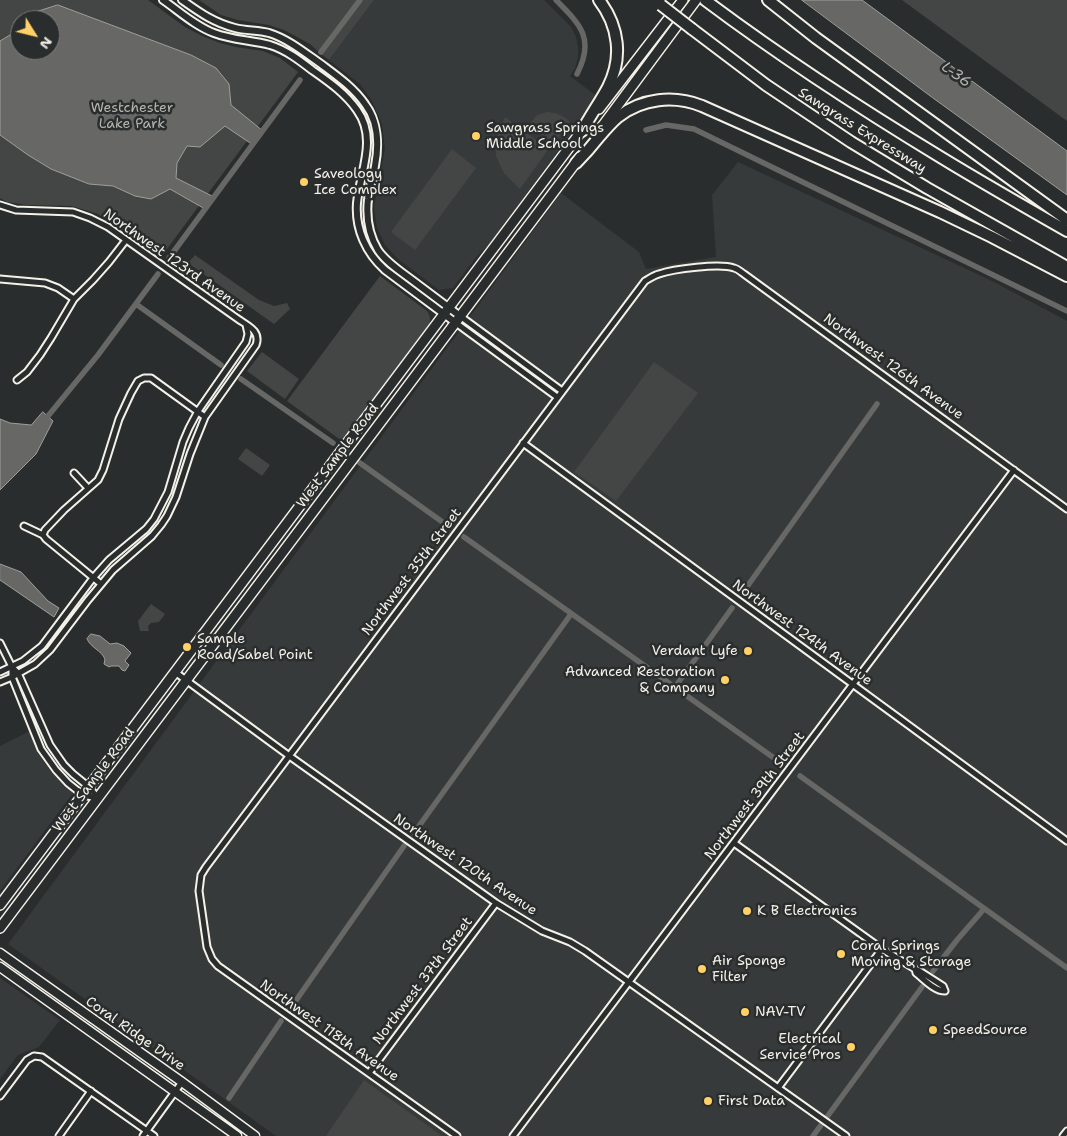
<!DOCTYPE html>
<style>
body{margin:0}
#map{position:relative;width:1067px;height:1136px;overflow:hidden;background:#2a2d2e;font-family:"Shantell Sans",sans-serif}
canvas{display:block}
.north{position:absolute;left:10px;top:10px;width:50px;height:50px;box-sizing:border-box;background:#2a2d2e;border:1px solid #7b7b78;border-radius:50%;rotate:126deg;font-size:14px;font-weight:700;line-height:20px;text-align:center;color:#f4f1e8}
.north::after{content:'';display:block;margin:auto;width:18px;height:22px;background:#ffd166;clip-path:polygon(50% 0,100% 100%,50% 72%,0 100%)}
</style>
<div id="map">
<canvas width="1067" height="1136"></canvas>
<div class="north">N</div>
</div>
<script>
const c = document.querySelector('canvas').getContext('2d');
c.lineJoin = 'round';
function fill(path, color) { c.fillStyle = color; c.fill(path, 'evenodd'); }
function trace(path, color, width, dash) { c.strokeStyle = color; c.lineWidth = width; c.lineCap = dash ? 'butt' : 'round'; c.setLineDash(dash || []); c.stroke(path); }
function write(font, color, halo, rows, align = 'center') {
  c.font = font + ' "Shantell Sans",sans-serif'; c.lineWidth = 5; c.setLineDash([]); c.textBaseline = 'middle'; c.strokeStyle = halo; c.fillStyle = color; for (const [text, x, y, turn = 0] of rows) {
    c.save(); c.translate(x, y); c.rotate((+turn || 0) * Math.PI / 180); c.textAlign = isNaN(turn) ? turn : align; if (halo) c.strokeText(text, 0, 0); c.fillText(text, 0, 0); c.restore();
  }
}
const built = new Path2D(`
 M374 0H544L571 27 576 37 578 47V57L575 68 570 76 598 97 491 242 477 256 453 288 439 290 398 259 385 245 377 228 374 207 385 149 382 124 372 101 360 84 329 60Z
 M738 162 992 281 1067 321V1136H276L8 944 561 193 639 252 646 269 716 257 712 195Z
 M30 731 41 757 52 773 73 793 0 891V746Z
 M0 978 60 1020 39 1047 18 1055 0 1079Z`);
const green = new Path2D(`
 M0 0H148L185 27 202 36 220 43 236 47 263 51 280 58 298 72 161 257 98 214 72 206 27 205 7 202 0 198ZM20 20H50V50H20Z
 M199 0H374L329 60 320 53 310 44 284 30 269 25 238 20 221 15Z
 M902 0H1067V121Z
 M547 112C556 113 563 115 570 122L553 144 529 125 537 115Z
 M505 117 547 148V151L520 189 504 173 496 156 495 140Z
 M452 149 476 168 415 250 391 232Z
 M195 255 259 300 274 306 287 303 290 309 274 324 188 263Z
 M380 276 427 311C430 316 431 319 429 325L342 441 287 401Z
 M262 352 299 379 285 399 247 371Z
 M654 362 698 393 616 501 574 472Z
 M246 448 270 465 262 476 238 459Z
 M151 604 165 614 159 622 151 623 148 626 149 631H140L138 621Z
 M364 1080 442 1136H326Z`);
const water = new Path2D(`
 M802 0H862L1067 151V195L933 98Z
 M58 5 191 55 216 68 229 84 231 105 263 131 253 145 225 126 200 147 187 146 177 163 176 178 214 197 205 209 170 189 151 199 135 196 113 186 89 184 51 169 28 155 0 135V41L15 32 20 27V50H50V20H27L36 12Z
 M43 412 53 421 36 454 0 490V419L10 423 31 425Z
 M0 564 21 572 48 601 59 608 54 617 0 580Z
 M91 634 100 636 110 644 117 643 124 646 131 653 125 661 129 665 125 671 122 670 119 666H111L109 667 104 664 105 659C101 650 91 648 87 639Z`);
const canal = new Path2D(`
 M556 0C581 25 595 39 577 74
 M321 52 360 0
 M646 130 666 125 694 129 1067 311
 M169 258 300 80
 M136 304 221 365
 M241 379 333 443
 M48 416 98 355 158 274
 M360 463 448 526
 M464 537 781 763
 M744 591 877 404
 M675 687 732 608
 M800 776 1067 968
 M414 833 571 614
 M933 971 957 940 984 909
 M290 1009 404 846
 M229 1098 281 1021
 M813 1136 922 987`);
const minor = new Path2D(`
 M0 205 16 210 73 212 90 218 108 227 238 319C248 326 261 331 256 345L205 417 190 454 176 497 167 516 161 525 152 536 113 570 88 600 50 650 35 664 12 677 0 682
 M0 279 45 283 58 288 74 299
 M460 316 562 391
 M456 323 557 397
 M17 380 27 372 40 355 51 338 74 299 93 280 109 262 126 240
 M523 443 1067 841
 M74 473 88 488
 M24 526 43 535 46 539 101 584
 M43 535 45 530 64 510 98 480 103 470 119 419 131 393 138 381 144 378H151L205 417
 M0 643 12 667 18 673 50 745 64 765 73 774 89 787 98 798
 M12 667V677L41 749 56 770 68 783 83 795 97 798
 M0 672 23 661 42 646 93 578 109 560 146 529 154 519 168 492 183 442 189 428 198 411 246 342 248 334 246 325
 M175 672 288 755 496 903 542 931 570 942 585 951 846 1136
 M734 843 882 949 915 969 918 970 943 986 945 991
 M915 969 916 973C924 979 934 991 945 991
 M369 1073 496 903
 M778 1088 882 949
 M0 1096 27 1060 34 1056 42 1057 154 1136
 M59 1136 91 1091
 M143 1136 182 1082
 M457 1136 218 966 212 959 207 947 199 891 201 875 206 867 645 281C649 279 654 275 659 274 673 269 720 263 734 268 738 269 741 272 744 274L1067 509
 M513 1136 1014 470
 M1063 1136 1067 1131`);
const tertiary = new Path2D(`
 M163 0C179 11 195 26 214 33 232 40 251 40 270 45 286 50 299 60 312 70 329 82 345 93 357 110 378 139 360 172 357 203 355 229 366 253 385 270L456 323
 M182 0C199 12 214 23 235 28 246 31 258 30 269 33 288 39 304 52 321 64 337 76 353 87 365 104 378 121 379 145 375 166 373 177 369 188 368 199 366 216 369 235 378 250 386 262 400 271 412 280 428 292 444 304 460 316`);
const secondary = new Path2D(`
 M0 953 182 1082 255 1136
 M0 967 237 1136`);
const primary = new Path2D(`
 M599 109 683 0
 M598 132 696 0
 M0 905 586 125
 M0 928 580 157`);
const motorway = new Path2D(`
 M705 0C781 57 861 109 942 158 983 183 1025 207 1067 231
 M768 0 816 38 1067 220
 M692 29 766 85 851 142 927 188 1067 267
 M582 131C590 116 600 102 608 87 623 58 619 26 599 0
 M576 163C584 155 592 146 599 137 605 130 611 123 618 117 642 98 674 95 702 106L940 212 992 237 1067 276`);
const motorwayBridge = new Path2D(`
 M661 5 692 29`);
const markers = [
 [476,136,5,"#ffd166"],
 [304,182,5,"#ffd166"],
 [187,647,5,"#ffd166"],
 [748,651,5,"#ffd166"],
 [725,680,5,"#ffd166"],
 [747,911,5,"#ffd166"],
 [841,954,5,"#ffd166"],
 [702,969,5,"#ffd166"],
 [745,1012,5,"#ffd166"],
 [933,1030,5,"#ffd166"],
 [851,1047,5,"#ffd166"],
 [708,1101,5,"#ffd166"]
];
const parkNames = [
 ["Westchester",132,108],
 ["Lake Park",132,124]
];
const poiNames = [
 ["Sawgrass Springs",486,128],
 ["Middle School",486,144],
 ["Saveology",314,174],
 ["Ice Complex",314,190],
 ["Sample",197,639],
 ["Road/Sabel Point",197,655],
 ["Verdant Lyfe",738,651,"right"],
 ["Advanced Restoration",715,672,"right"],
 ["& Company",715,688,"right"],
 ["K B Electronics",757,911],
 ["Coral Springs",851,946],
 ["Moving & Storage",851,962],
 ["Air Sponge",712,961],
 ["Filter",712,977],
 ["NAV-TV",755,1012],
 ["SpeedSource",943,1030],
 ["Electrical",841,1039,"right"],
 ["Service Pros",841,1055,"right"],
 ["First Data",718,1101]
];
const streetNames = [
 ["Sawgrass Expressway",862,131,32],
 ["Northwest 123rd Avenue",174,261,35],
 ["Northwest 126th Avenue",893,367,36],
 ["West Sample Road",338,456,-53],
 ["Northwest 35th Street",412,572,-53],
 ["Northwest 124th Avenue",802,633,36],
 ["West Sample Road",94,780,-53],
 ["Northwest 39th Street",755,796,-53],
 ["Northwest 120th Avenue",465,865,34],
 ["Northwest 37th Street",423,981,-53],
 ["Northwest 118th Avenue",329,1031,35],
 ["Coral Ridge Drive",135,1034,35]
];
const waterNames = [
 ["L-36",956,75,36]
];
fill(built, '#373a3a');
fill(green, '#444645');
fill(water, '#676866');
trace(water, '#9f9f9a', 1);
trace(canal, '#676866', 5.5);
trace(minor, '#f4f1e8', 9);
trace(tertiary, '#f4f1e8', 10);
trace(secondary, '#f4f1e8', 11);
trace(primary, '#f4f1e8', 12);
trace(motorway, '#f4f1e8', 14);
trace(minor, '#2a2d2e', 5);
trace(tertiary, '#2a2d2e', 6);
trace(secondary, '#2a2d2e', 8);
trace(primary, '#2a2d2e', 9);
trace(motorway, '#2a2d2e', 10);
trace(motorwayBridge, '#f4f1e8', 14, []);
trace(motorwayBridge, '#2a2d2e', 10);
for (const [x, y, r, color] of markers) { const dot = new Path2D(); dot.arc(x, y, r, 0, 2 * Math.PI); c.fillStyle = color; c.fill(dot); trace(dot, '#2a2d2e', 2); }
write('14px', '#b6b5af', '#2a2d2e', parkNames);
write('14px', '#f4f1e8', '#2a2d2e', poiNames, 'left');
write('14px', '#f4f1e8', '#2a2d2e', streetNames);
write('italic 15px', '#b5b3ae', '#2a2d2e', waterNames);
</script>
